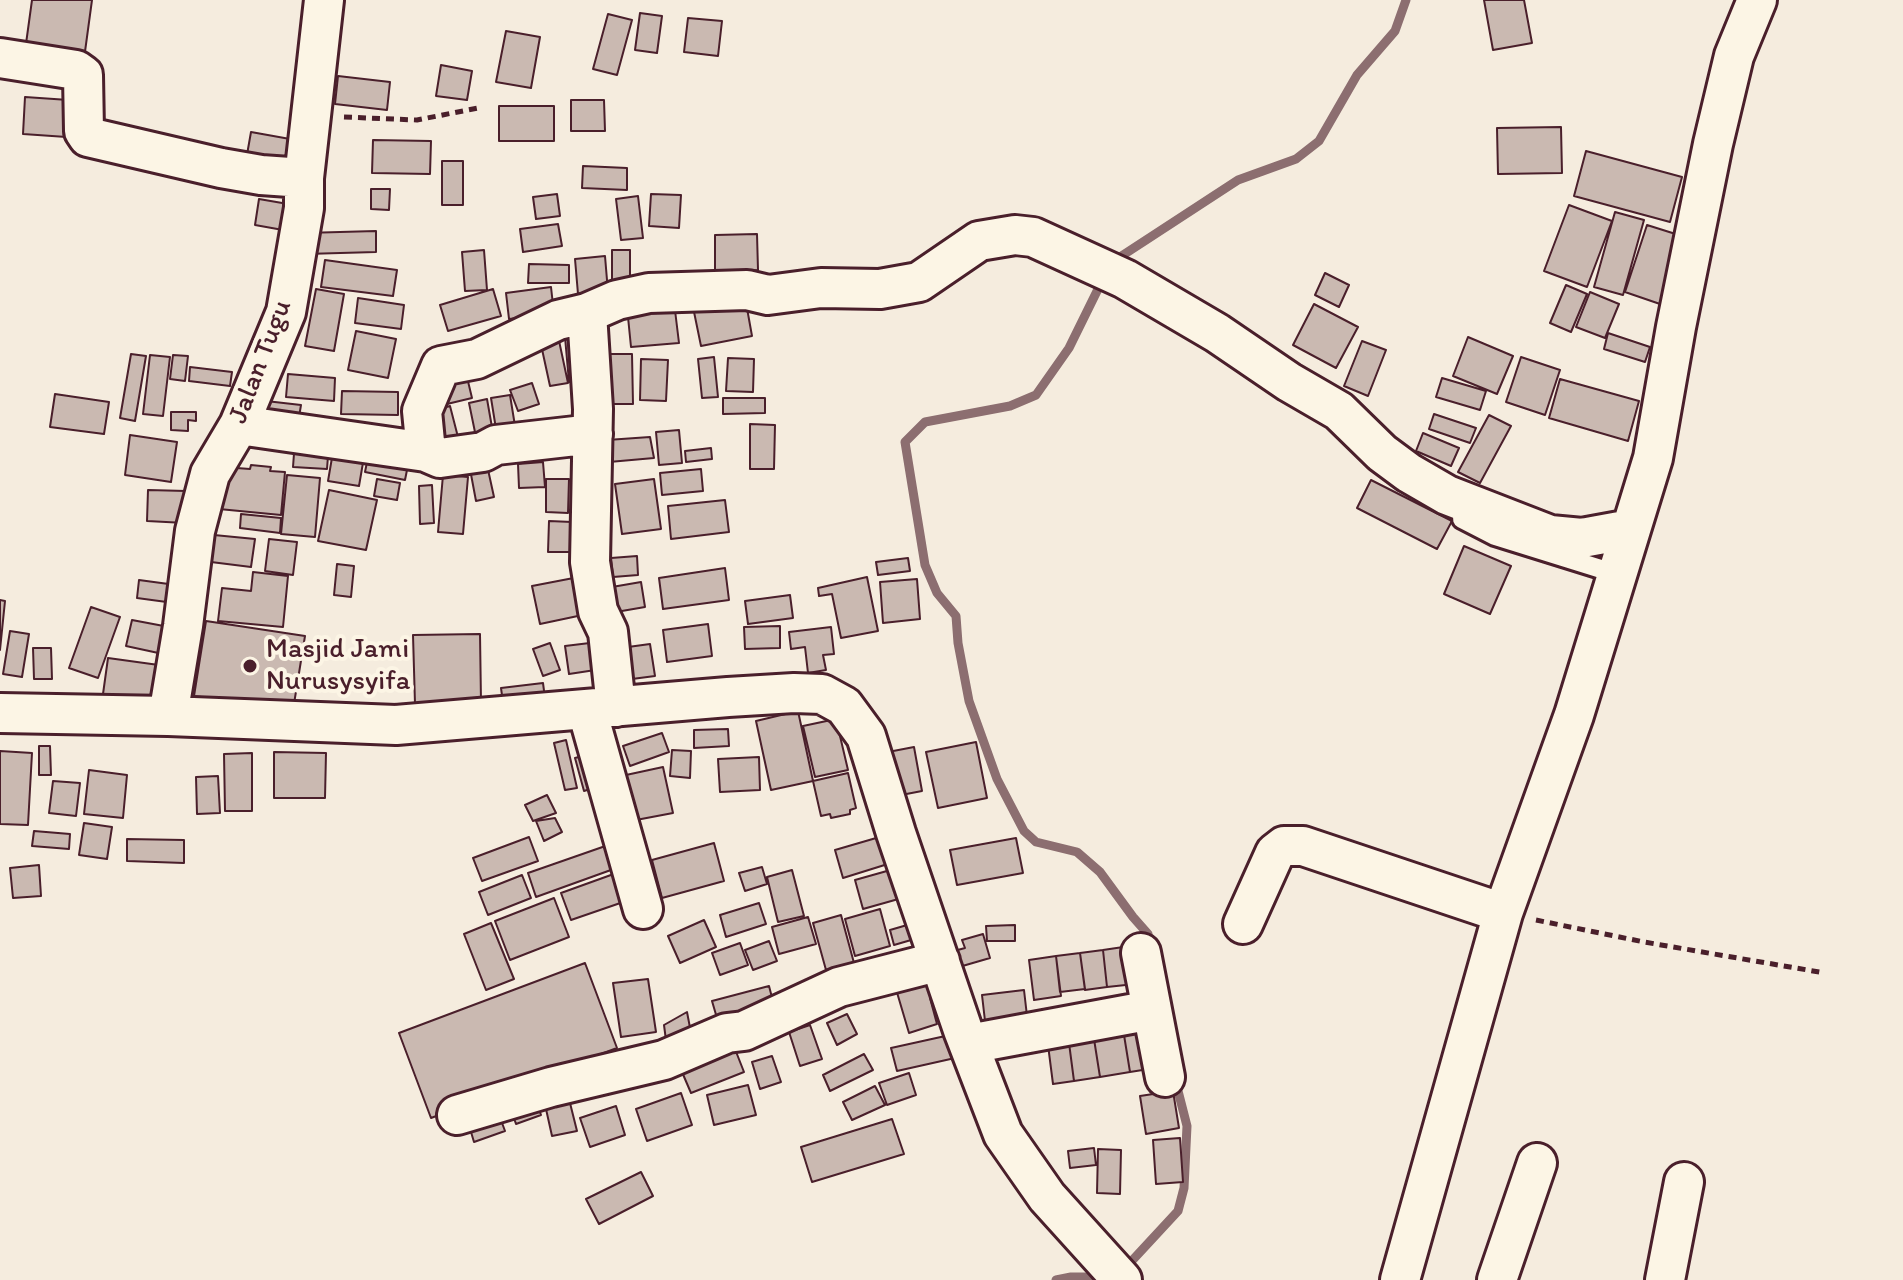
<!DOCTYPE html>
<style>
body{margin:0}
canvas{display:block;background:#f5ecde}
</style>
<canvas width="1903" height="1280"></canvas>
<script>
const c = document.querySelector('canvas').getContext('2d');
c.lineJoin = 'round';
function trace(path, color, width, dash) { c.strokeStyle = color; c.lineWidth = width; c.lineCap = dash ? 'butt' : 'round'; c.setLineDash(dash || []); c.stroke(path); }
function fill(path, color) { c.fillStyle = color; c.fill(path, 'evenodd'); }
function write(font, color, halo, rows, align = 'center') {
  c.font = font + ' Itim,sans-serif'; c.lineWidth = 8; c.setLineDash([]); c.textBaseline = 'middle'; c.strokeStyle = halo; c.fillStyle = color; for (const [text, x, y, turn = 0] of rows) {
    c.save(); c.translate(x, y); c.rotate((+turn || 0) * Math.PI / 180); c.textAlign = isNaN(turn) ? turn : align; if (halo) c.strokeText(text, 0, 0); c.fillText(text, 0, 0); c.restore();
  }
}
const stream = new Path2D(`
 M1120 257 1238 180 1296 159 1319 141 1357 75 1395 31 1406 0
 M1100 285 1069 348 1036 395 1010 406 925 422 905 442 925 565 937 593 956 616 958 643 969 701 997 779 1024 831 1036 842 1077 852 1100 872 1133 917 1148 934 1150 946
 M1128 1265 1178 1211 1184 1188 1187 1126 1175 1079
 M1056 1280 1071 1277H1090`);
const building = new Path2D(`
 M32 0H92L84 59 25 51Z
 M1484 0H1524L1532 43 1493 50Z
 M640 13 662 16 657 53 635 50Z
 M608 14 632 20 617 75 593 69Z
 M688 18 722 21 718 56 684 52Z
 M506 31 540 37 531 88 496 82Z
 M441 65 472 71 467 100 436 96Z
 M338 76 390 82 387 110 335 104Z
 M25 97 83 101 81 138 23 134Z
 M571 100H604L605 131H571Z
 M499 106H554V141H499Z
 M1561 127 1562 173 1498 174 1497 128Z
 M251 132 290 139 284 172 245 166Z
 M373 140 431 141 430 174 372 173Z
 M1586 151 1682 177 1670 222 1574 196Z
 M442 161H463V205H442Z
 M583 166 627 168V190L582 188Z
 M371 189H390L389 210 371 209Z
 M557 194 560 216 536 219 533 197Z
 M651 194 681 195 679 228 649 226Z
 M638 196 643 238 621 240 616 199Z
 M259 199 288 204 283 230 255 225Z
 M1569 205 1612 221 1587 287 1544 271Z
 M1615 212 1644 220 1623 295 1594 287Z
 M558 224 562 246 523 252 520 229Z
 M1647 225 1682 236 1660 304 1625 292Z
 M376 231V252L305 254 304 233Z
 M757 234 758 270 715 271V235Z
 M484 250 487 290 465 291 462 252Z
 M612 250H630V280H612Z
 M605 256 608 292 578 294 575 259Z
 M325 260 397 270 393 296 321 287Z
 M529 264 569 265V283H528Z
 M1325 273 1349 285 1339 307 1315 295Z
 M1566 285 1587 294 1571 332 1550 323Z
 M551 287 554 314 509 319 506 293Z
 M316 289 344 294 334 351 305 346Z
 M493 289 501 316 448 331 440 305Z
 M1590 292 1619 304 1605 338 1576 327Z
 M745 297 752 336 701 346 693 307Z
 M358 298 404 305 401 329 355 323Z
 M674 302 679 343 631 347 627 307Z
 M1314 304 1358 327 1336 368 1293 345Z
 M356 331 396 339 388 378 348 370Z
 M1608 333 1650 347 1645 362 1604 349Z
 M584 335 588 380 569 382 565 337Z
 M558 336 568 383 550 386 540 340Z
 M1468 337 1513 356 1497 394 1453 376Z
 M1362 341 1386 350 1368 396 1344 386Z
 M131 354 146 356 135 421 120 418Z
 M606 354H632L633 404H607Z
 M150 355 170 357 163 416 143 414Z
 M173 355 188 356 185 381 170 379Z
 M714 357 718 397 702 398 698 359Z
 M1521 357 1560 370 1545 415 1506 402Z
 M728 358 754 359 753 392 726 391Z
 M641 359 668 360 666 401 640 400Z
 M190 367 232 372 230 386 189 381Z
 M466 373 472 398 447 404 441 379Z
 M288 374 335 378 334 401 286 397Z
 M1442 378 1486 391 1480 410 1436 397Z
 M1560 379 1639 401 1628 441 1549 418Z
 M532 383 539 404 518 411 510 390Z
 M342 391 398 392V415L341 414Z
 M55 394 109 402 104 434 50 427Z
 M510 395 515 426 496 429 491 398Z
 M723 398H765V413L723 414Z
 M487 399 493 433 476 437 469 403Z
 M266 401 301 405 297 429 263 424Z
 M450 406 459 441 440 446 431 411Z
 M171 412H196V421L188 420V431L171 430Z
 M1434 414 1476 428 1470 443 1429 429Z
 M1489 415 1511 426 1480 483 1458 472Z
 M750 424 775 425 774 469H750Z
 M679 430 682 463 659 465 656 432Z
 M1423 433 1459 448 1451 466 1416 451Z
 M130 435 177 442 171 482 125 475Z
 M650 437 654 458 609 462 607 440Z
 M295 440 329 443 327 469 293 467Z
 M334 446 365 451 359 486 328 481Z
 M711 448 712 459 686 462 685 451Z
 M369 452 409 460 405 480 365 472Z
 M543 462 545 487 519 488 518 464Z
 M251 465 271 467 270 471 285 472 281 515 219 509 223 467 250 469Z
 M487 465 494 497 476 501 470 469Z
 M701 469 703 491 662 495 660 473Z
 M287 475 320 478 315 537 281 534Z
 M443 475 468 477 463 534 438 532Z
 M377 479 400 483 397 500 374 496Z
 M546 479H569L568 513 546 512Z
 M654 479 661 529 622 534 615 484Z
 M1371 480 1452 521 1437 549 1357 508Z
 M432 485 434 523 420 524 419 486Z
 M148 490 186 491 185 523 147 521Z
 M329 490 377 500 366 550 318 541Z
 M725 500 729 532 671 539 668 506Z
 M241 514 281 518 280 533 240 528Z
 M549 521 572 522 570 552H548Z
 M214 535 255 539 251 567 211 562Z
 M269 539 297 542 293 575 265 571Z
 M1464 546 1511 566 1490 614 1444 594Z
 M637 556 638 575 613 577 611 558Z
 M908 558 910 571 878 575 876 562Z
 M337 564 354 566 351 597 334 595Z
 M725 568 729 600 663 609 659 578Z
 M253 572 288 576 283 627 218 621 222 588 251 591Z
 M584 576 592 613 540 624 532 586Z
 M867 577 878 631 841 638 832 594 819 596 818 588Z
 M917 579 920 619 883 623 880 582Z
 M139 580 176 585 174 603 137 598Z
 M641 582 645 607 616 612 612 587Z
 M790 595 793 618 748 624 745 601Z
 M0 600 5 601 0 650Z
 M91 607 120 617 98 678 69 668Z
 M132 620 169 627 163 654 126 646Z
 M206 621 305 636 293 710 194 696Z
 M708 624 712 656 667 662 663 630Z
 M780 626V648L745 649 744 627Z
 M831 627 834 654 823 655 826 670 808 673 805 647 791 649 789 632Z
 M10 631 29 634 22 677 3 674Z
 M480 634 481 702 415 704 413 635Z
 M598 642 602 669 569 674 565 646Z
 M550 643 560 670 543 676 533 649Z
 M650 644 655 676 632 679 628 647Z
 M33 648H51L52 679H34Z
 M108 658 166 666 162 702 103 694Z
 M543 683 546 706 504 710 501 688Z
 M798 711 813 781 771 790 756 721Z
 M836 719 848 770 815 777 803 726Z
 M728 729 729 746 694 748V730Z
 M662 733 669 752 630 766 623 746Z
 M566 740 577 788 565 790 554 743Z
 M976 742 987 798 938 808 926 752Z
 M39 746H50L51 775H39Z
 M914 747 922 791 896 796 888 752Z
 M672 750 691 751 690 778 670 776Z
 M0 751 32 753 28 825 0 824Z
 M274 752 326 753 325 798H274Z
 M252 753V811H225L224 754Z
 M594 753 603 785 584 791 575 758Z
 M759 757 760 790 720 792 718 759Z
 M663 767 673 813 636 820 626 775Z
 M89 770 127 775 123 818 84 814Z
 M848 773 856 808 850 810V814L831 818 830 814 821 816 813 781Z
 M218 776 220 813 197 814 196 777Z
 M53 781 80 783 76 816 49 813Z
 M547 795 556 813 533 821 525 805Z
 M555 818 562 832 544 841 536 821Z
 M84 823 112 827 107 859 79 855Z
 M34 831 70 834 69 849 32 846Z
 M883 836 891 863 843 878 835 850Z
 M529 837 538 861 482 881 473 858Z
 M1016 838 1023 873 957 885 950 850Z
 M127 839 184 840V863L127 861Z
 M614 843 622 866 536 897 528 873Z
 M714 843 724 881 662 898 652 860Z
 M39 865 41 896 13 898 10 868Z
 M762 867 767 884 745 891 739 873Z
 M894 869 902 898 863 909 855 880Z
 M792 870 804 916 778 922 767 877Z
 M622 871 632 899 571 920 561 893Z
 M522 875 531 898 488 915 479 892Z
 M554 898 569 937 510 960 495 921Z
 M759 903 766 924 726 937 720 915Z
 M880 909 890 946 855 956 845 919Z
 M841 915 854 963 826 970 813 923Z
 M808 917 816 944 779 954 772 927Z
 M704 920 716 947 680 963 668 936Z
 M491 923 514 979 486 990 464 934Z
 M914 923 918 938 894 945 890 930Z
 M1015 925V941H987L986 926Z
 M983 934 990 958 959 967 954 951 965 948 962 940Z
 M769 941 777 961 753 970 745 950Z
 M740 943 748 965 720 975 712 953Z
 M1130 946 1135 984 1107 987 1103 950Z
 M1103 950 1107 987 1085 990 1080 953Z
 M1080 953 1085 989 1060 992 1056 956Z
 M1056 956 1061 996 1034 1000 1029 960Z
 M585 963 617 1048 431 1118 399 1033Z
 M932 968 940 995 930 998 937 1024 909 1033 893 979Z
 M648 979 656 1032 621 1037 613 983Z
 M769 986 775 1009 719 1025 712 1001Z
 M1024 990 1027 1016 985 1021 982 995Z
 M687 1012 692 1038 667 1048 664 1025Z
 M847 1014 857 1034 837 1045 827 1023Z
 M810 1025 822 1059 800 1066 789 1032Z
 M1149 1031 1155 1068 1130 1072 1124 1035Z
 M959 1033 964 1056 897 1071 891 1048Z
 M1124 1035 1130 1072 1100 1077 1094 1039Z
 M1094 1039 1100 1077 1074 1081 1069 1043Z
 M1069 1043 1074 1081 1053 1084 1048 1045Z
 M733 1044 744 1072 691 1093 679 1065Z
 M864 1054 873 1070 830 1091 823 1075Z
 M772 1056 781 1082 760 1089 752 1062Z
 M909 1073 916 1095 887 1105 879 1083Z
 M748 1085 756 1115 714 1125 707 1095Z
 M875 1086 885 1105 852 1120 843 1102Z
 M1173 1091 1179 1128 1146 1134 1140 1096Z
 M681 1093 692 1125 647 1141 636 1109Z
 M534 1095 541 1115 516 1124 509 1104Z
 M570 1103 577 1131 552 1136 546 1109Z
 M616 1106 625 1135 590 1147 580 1118Z
 M498 1112 505 1131 474 1142 468 1122Z
 M892 1119 904 1154 812 1182 801 1147Z
 M1180 1138 1183 1182 1156 1184 1153 1140Z
 M1094 1148 1096 1165 1070 1168 1068 1151Z
 M1098 1149 1121 1150 1120 1194 1097 1193Z
 M641 1172 653 1196 599 1224 586 1199Z`);
const path = new Path2D(`
 M344 117 417 120 478 108
 M1536 920 1644 942 1825 973`);
const lane = new Path2D(`
 M1462 519 1495 536 1617 574`);
const street = new Path2D(`
 M0 58 76 70 83 75 84 131 88 137 221 168 261 175 304 178
 M587 313 593 409 590 562 598 611 608 632 616 707
 M239 425 426 452 440 458 483 452 496 445 593 434
 M426 452 422 411 441 366 477 359 558 320 587 313 617 300 649 293 747 290 768 295 821 288 880 289 919 282 979 241 1015 235 1033 237 1125 279 1217 333 1289 382 1339 411 1382 453 1409 473 1447 495 1550 535 1582 538 1631 529
 M587 710 643 909
 M0 713 168 716 396 725 728 697 794 693 822 694 844 706 866 736 896 833 963 1030 1003 1134 1047 1197 1122 1280
 M168 716 183 626 195 531 210 474 239 425 286 312 304 208V178L324 0
 M1243 924 1275 853 1284 846H1303L1503 913
 M1141 953 1165 1077
 M969 1044 1152 1010
 M457 1115 551 1087 664 1060 727 1033 744 1031 839 987 940 961
 M1400 1280 1503 913 1574 715 1653 458 1676 327 1713 144 1734 56 1757 0
 M1497 1280 1537 1163
 M1665 1280 1684 1182`);
const markers = [
 [250,666,8,"#4a1f2b"]
];
const streetNames = [
 ["Jalan Tugu",261,362,-69]
];
const poiNames = [
 ["Masjid Jami",266,650],
 ["Nurusysyifa",266,682]
];
trace(stream, '#8c6e70', 9);
fill(building, '#cab9b1');
trace(building, '#4a1f2b', 2);
trace(lane, '#4a1f2b', 24);
trace(street, '#4a1f2b', 44);
trace(path, '#4a1f2b', 5, [8, 6]);
trace(lane, '#fcf5e5', 18);
trace(street, '#fcf5e5', 38);
for (const [x, y, r, color] of markers) { const dot = new Path2D(); dot.arc(x, y, r, 0, 2 * Math.PI); c.fillStyle = color; c.fill(dot); trace(dot, '#fcf5e5', 3); }
write('28px', '#4a1f2b', '#fcf5e5', streetNames);
write('28px', '#4a1f2b', '#fcf5e5', poiNames, 'left');
</script>
